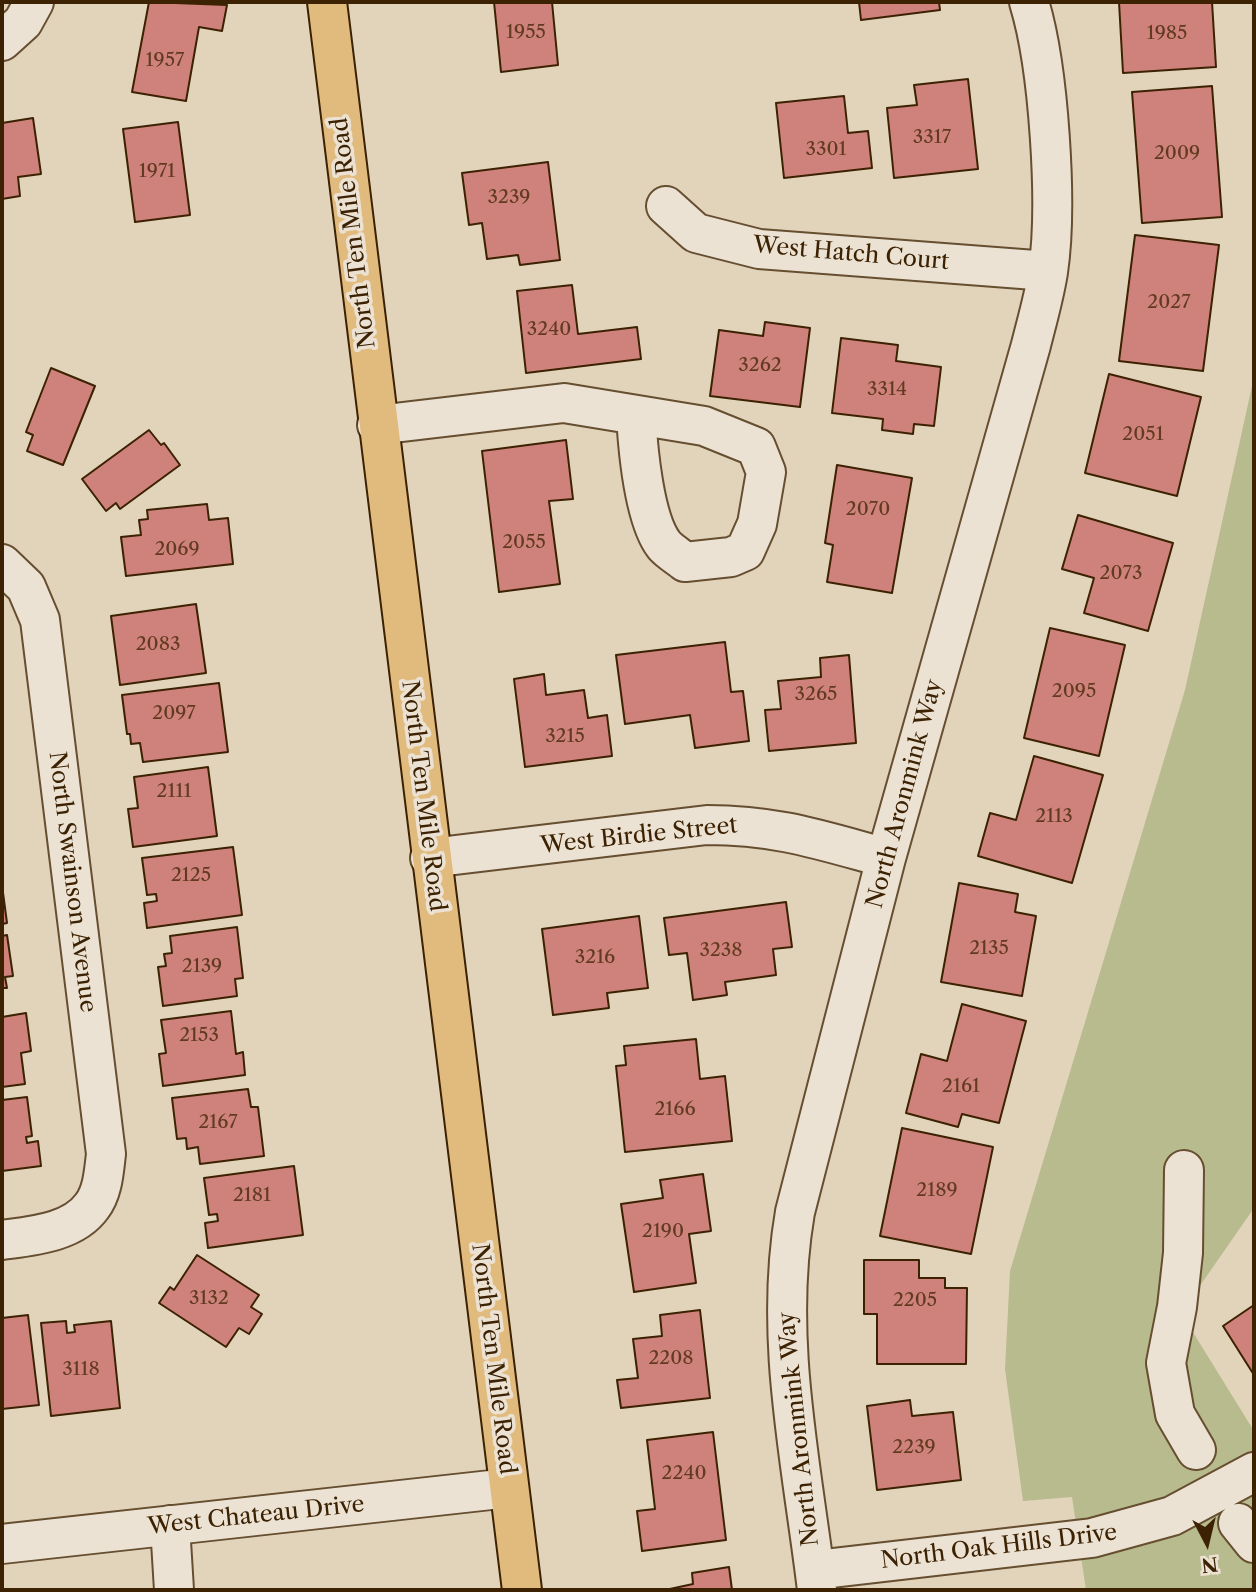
<!DOCTYPE html>
<style>
body{margin:0}
#map{position:relative;width:1256px;height:1592px;overflow:hidden;background:#e2d3bb;font-family:"Libre Caslon Text",serif}
canvas{display:block}
.frame{position:absolute;inset:0;border:4px solid #3c2202;pointer-events:none}
.north{position:absolute;left:1172px;top:1508px;width:70px;height:70px;-webkit-text-stroke:5px #ece2d3;paint-order:stroke;rotate:173deg;font-size:19px;font-weight:700;line-height:28px;text-align:center;color:#3c2202}
.north::after{content:'';display:block;margin:auto;width:24px;height:32px;background:#3c2202;clip-path:polygon(50% 0,100% 100%,50% 72%,0 100%)}
</style>
<div id="map">
<canvas width="1256" height="1592"></canvas>
<div class="frame"></div>
<div class="north">N</div>
</div>
<script>
const c = document.querySelector('canvas').getContext('2d');
c.lineJoin = 'round';
function fill(path, color) { c.fillStyle = color; c.fill(path, 'evenodd'); }
function trace(path, color, width, dash) { c.strokeStyle = color; c.lineWidth = width; c.lineCap = dash ? 'butt' : 'round'; c.setLineDash(dash || []); c.stroke(path); }
function write(font, color, halo, rows, align = 'center') {
  c.font = font + ' "Libre Caslon Text",serif'; c.lineWidth = 7; c.setLineDash([]); c.textBaseline = 'middle'; c.strokeStyle = halo; c.fillStyle = color; for (const [text, x, y, turn = 0] of rows) {
    c.save(); c.translate(x, y); c.rotate((+turn || 0) * Math.PI / 180); c.textAlign = isNaN(turn) ? turn : align; if (halo) c.strokeText(text, 0, 0); c.fillText(text, 0, 0); c.restore();
  }
}
const green = new Path2D(`
 M1254 377V1208L1181 1313 1254 1431V1590H1086L1072 1497 1023 1501 1005 1369 1010 1271 1185 690Z`);
const building = new Path2D(`
 M149 2 227 5 222 31 199 27 186 101 132 92Z
 M494 2H552L558 65 501 72Z
 M859 2H939L940 10 861 20Z
 M1119 2H1212L1216 67 1123 73Z
 M968 79 978 169 894 178 887 108 917 105 914 85Z
 M1212 86 1222 217 1142 223 1132 92Z
 M844 96 848 133 868 131 872 168 784 178 776 103Z
 M33 118 41 174 18 177 20 196 2 199V123Z
 M178 122 190 215 135 222 123 129Z
 M548 162 560 260 520 265 518 255 487 259 482 223 469 225 462 173Z
 M1135 235 1219 245 1203 371 1119 361Z
 M572 285 578 334 637 327 641 359 526 373 517 291Z
 M765 322 810 328 800 407 710 396 719 330 763 336Z
 M841 338 898 345 896 361 941 367 934 426 914 424 913 434 882 430 883 419 832 413Z
 M51 368 95 386 63 465 27 451 33 435 26 432Z
 M1109 374 1201 397 1177 496 1085 473Z
 M149 430 161 445 164 443 180 465 120 509 116 503 106 511 82 479Z
 M566 440 573 499 549 501 560 584 499 592 482 451Z
 M837 465 912 478 892 593 827 582 833 545 825 543Z
 M207 504 209 520 228 518 233 564 126 576 121 537 141 535 139 520 148 519 147 510Z
 M1078 515 1173 543 1148 631 1084 613 1094 578 1062 569Z
 M196 604 206 673 120 685 111 616Z
 M1050 628 1125 645 1099 756 1024 738Z
 M725 642 731 692 743 691 749 741 695 748 690 715 625 724 616 655Z
 M849 655 856 743 769 751 765 710 781 709 778 681 821 677 820 658Z
 M544 674 546 695 584 690 588 718 607 715 612 756 525 767 514 679Z
 M219 683 228 752 143 762 140 743 131 744 130 734H127L122 695Z
 M1034 756 1103 775 1072 883 978 856 990 813 1016 820Z
 M208 767 217 836 133 847 128 809 138 808 134 777Z
 M233 847 242 915 147 928 144 903 157 901 156 894 147 895 142 858Z
 M959 883 1018 894 1015 912 1036 916 1022 996 941 982Z
 M2 885 7 923 2 924Z
 M786 902 792 947 773 949 776 975 725 982 727 995 693 1000 687 953 669 955 664 918Z
 M639 916 648 988 607 993 609 1008 553 1015 542 929Z
 M237 927 243 978 235 979 237 996 163 1006 158 967 166 966 164 954 172 953 170 936Z
 M7 935 13 976 5 977 7 988H2V936Z
 M962 1004 1026 1021 999 1123 962 1114 958 1127 906 1113 921 1054 947 1061Z
 M231 1011 236 1054 243 1052 245 1075 163 1086 159 1054 166 1053 161 1020Z
 M26 1013 31 1051 21 1053 25 1084 2 1087V1017Z
 M696 1039 700 1079 725 1076 732 1141 625 1152 616 1066 626 1065 624 1046Z
 M248 1089 251 1107H258L264 1156 200 1164 198 1147 187 1149 186 1138 177 1139 172 1098Z
 M27 1097 32 1136 26 1137 27 1143 38 1141 41 1166 2 1171V1100Z
 M902 1128 993 1147 971 1254 880 1236Z
 M294 1166 303 1235 208 1248 205 1223 218 1221 217 1214 209 1215 204 1178Z
 M703 1174 711 1231 689 1234 696 1283 634 1292 621 1204 663 1198 660 1180Z
 M197 1255 259 1295 251 1307 262 1314 249 1334 239 1328 226 1347 159 1303 170 1287 174 1290Z
 M864 1260H919V1278H945V1288H967L966 1364H877V1314H864Z
 M1254 1305V1375L1223 1326Z
 M700 1310 710 1398 621 1408 617 1380 638 1378 633 1339 662 1336 660 1315Z
 M28 1315 39 1405 2 1409V1318Z
 M66 1321 67 1333 75 1332 74 1325 111 1321 120 1408 51 1416 41 1323Z
 M910 1400 912 1416 953 1412 961 1480 877 1490 867 1406Z
 M713 1432 726 1540 642 1551 637 1511 655 1509 647 1440Z
 M729 1567 732 1590H665L693 1584 692 1573Z`);
const minor = new Path2D(`
 M2 41 23 22 34 2
 M666 206 696 233 759 249 1048 271
 M377 425 564 403 704 426 756 447 766 472 757 524 745 551 731 557 685 562C679 557 669 551 664 545 644 519 638 449 636 416
 M2 564 26 587 40 620 106 1154C104 1170 103 1192 92 1206 73 1233 31 1236 2 1240
 M430 858 707 825C777 825 820 840 886 858
 M1184 1170 1183 1253 1177 1307 1166 1363 1175 1414 1196 1450
 M1238 1523 1254 1543
 M170 1525 174 1590
 M2 1544 509 1488
 M815 1570 1092 1538 1172 1516 1254 1472
 M817 1590C802 1464 773 1339 795 1212L886 858 1031 345C1037 321 1044 297 1048 272 1058 205 1049 67 1029 2`);
const major = new Path2D(`
 M327 2 522 1590`);
const numberNames = [
 ["1955",526,33],
 ["1985",1167,34],
 ["1957",165,61],
 ["3317",932,138],
 ["3301",826,150],
 ["2009",1177,154],
 ["1971",157,172],
 ["3239",509,198],
 ["2027",1169,303],
 ["3240",549,330],
 ["3262",760,366],
 ["3314",887,390],
 ["2051",1143,435],
 ["2070",868,510],
 ["2055",524,543],
 ["2069",177,550],
 ["2073",1121,574],
 ["2083",158,645],
 ["2095",1074,692],
 ["3265",816,695],
 ["2097",174,714],
 ["3215",565,737],
 ["2111",174,792],
 ["2113",1054,817],
 ["2125",191,876],
 ["2135",989,949],
 ["3238",721,951],
 ["3216",595,958],
 ["2139",202,967],
 ["2153",199,1036],
 ["2161",961,1087],
 ["2166",675,1110],
 ["2167",218,1123],
 ["2189",937,1191],
 ["2181",252,1196],
 ["2190",663,1232],
 ["3132",209,1299],
 ["2205",915,1301],
 ["2208",671,1359],
 ["3118",81,1370],
 ["2239",914,1448],
 ["2240",684,1474]
];
const streetNames = [
 ["North Ten Mile Road",354,233,-97],
 ["West Hatch Court",851,254,5],
 ["North Aronmink Way",905,794,-75],
 ["North Ten Mile Road",423,796,83],
 ["West Birdie Street",639,836,-6],
 ["North Swainson Avenue",72,882,83],
 ["North Ten Mile Road",493,1359,83],
 ["North Aronmink Way",799,1429,-96],
 ["West Chateau Drive",256,1516,-6],
 ["North Oak Hills Drive",999,1547,-7]
];
fill(green, '#b8bb8d');
fill(building, '#cf827b');
trace(building, '#3c2202', 2);
trace(minor, '#664e30', 42);
trace(major, '#3c2202', 42);
trace(minor, '#ece2d3', 38);
trace(major, '#e1ba7e', 38);
write('19px', '#613a20', null, numberNames);
write('23px', '#3c2202', '#ece2d3', streetNames);
</script>
